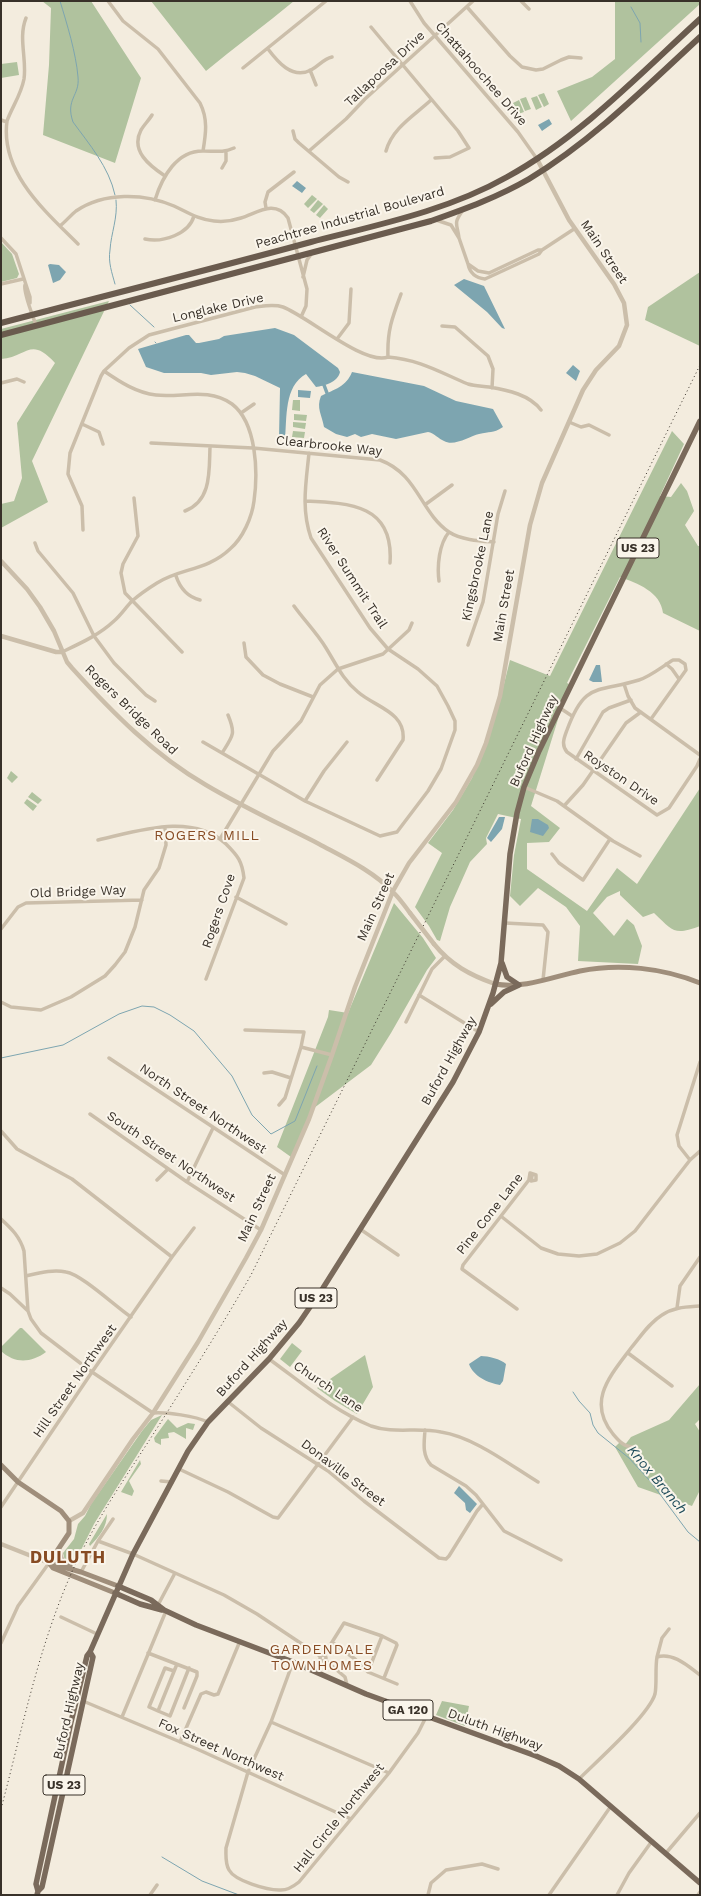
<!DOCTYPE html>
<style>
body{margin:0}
#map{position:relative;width:701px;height:1896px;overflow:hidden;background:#f3ecde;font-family:"Work Sans",sans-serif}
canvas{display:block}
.frame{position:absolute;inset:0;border:2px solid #383129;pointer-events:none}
</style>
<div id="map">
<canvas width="701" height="1896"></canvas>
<div class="frame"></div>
</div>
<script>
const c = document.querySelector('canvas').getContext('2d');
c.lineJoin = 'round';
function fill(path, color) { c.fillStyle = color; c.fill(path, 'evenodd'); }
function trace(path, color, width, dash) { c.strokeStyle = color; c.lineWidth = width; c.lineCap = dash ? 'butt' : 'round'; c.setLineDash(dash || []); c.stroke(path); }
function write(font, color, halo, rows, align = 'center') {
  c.font = font + ' "Work Sans",sans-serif'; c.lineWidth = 4; c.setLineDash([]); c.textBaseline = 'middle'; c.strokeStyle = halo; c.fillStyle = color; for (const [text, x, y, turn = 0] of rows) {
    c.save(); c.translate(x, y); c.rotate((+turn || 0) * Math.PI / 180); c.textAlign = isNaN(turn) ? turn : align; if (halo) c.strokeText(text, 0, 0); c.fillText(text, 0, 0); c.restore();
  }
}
const green = new Path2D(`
 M42 1H91L141 78 115 163 43 135 49 65 51 8Z
 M151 1H294C265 25 235 47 206 71Z
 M615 1H700V4L571 121 557 91 592 77 615 59Z
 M17 62 19 75 1 78V64Z
 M544 93 549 104 544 107 538 95Z
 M537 96 542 107 536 110 531 98Z
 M526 97 531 109 525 111 520 99Z
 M519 100 524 112 518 114 513 103Z
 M312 195 317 199 308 208 304 204Z
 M318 200 323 204 314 213 310 210Z
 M324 205 328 209 320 218 316 215Z
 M1 242 12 254 19 274 17 278 1 282Z
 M700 272V346L645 320 648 307Z
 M109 301 32 461 48 502 1 528V504L14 501 22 478 17 423 55 363C30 336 28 357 1 359V329Z
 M293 400H300V411L292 410Z
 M294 414 307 415 306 421 294 420Z
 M293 422 306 423 305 429 293 427Z
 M293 431 305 432 304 438 292 437Z
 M672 431 684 444 660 496 671 497 681 483 687 491 694 511 685 525 698 546H700V631L663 613C661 592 637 583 620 577L567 683 569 684 531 806 560 828 549 842 527 843V869L587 911 617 868 637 884 700 788V926C674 936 673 931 654 913L643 917 620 895V891L607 897 593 913 614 936 627 919 634 925 642 946 638 964 578 961 580 926 566 907 538 888 520 906 510 896 514 855 521 819 498 814 486 838 487 844 470 862 450 907 440 941 437 940 429 926 415 907 442 853 428 843 453 810 472 778 500 700 510 660 550 676Z
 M292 439 304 440V446L291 445Z
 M11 771 18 777 12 783 7 778Z
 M32 792 42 800 38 804 28 797Z
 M27 799 37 806 33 811 24 803Z
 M394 903 423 938 436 958 427 970 391 1033 371 1065 314 1108 291 1157 277 1147 328 1017 329 1010 348 1013Z
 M20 1328H22L46 1352C31 1363 15 1364 1 1351V1347Z
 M292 1343 302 1351 290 1367 280 1359Z
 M365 1355 373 1387 357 1414 335 1401 317 1388Z
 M700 1384V1419L695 1424 700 1432V1490L692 1506 638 1487 615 1447 620 1442 624 1446 631 1437 669 1420Z
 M162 1415 94 1524 74 1564 65 1561 63 1553 74 1539 78 1524 85 1516 91 1504 142 1431 151 1420Z
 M168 1419 177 1428 188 1423 195 1424 193 1430 186 1428V1439L174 1432 168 1433 169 1438 161 1439V1445L155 1442 154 1438Z
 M140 1460 141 1464 129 1481 134 1491 132 1496 121 1492Z
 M107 1514C107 1527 99 1537 90 1546L89 1544Z
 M442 1701 469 1706 465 1726 436 1715Z`);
const water = new Path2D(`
 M549 119 552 124 542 131 538 125Z
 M297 181 306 188 302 193 292 186Z
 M50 264 59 265 66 272 60 280 53 283 48 265Z
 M464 279 484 286 505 329 502 328 487 312 454 285Z
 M275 328 294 335 338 368 340 372C338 382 324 386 316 387L306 374C284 386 287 418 285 440L279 438 280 388 255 376 245 373 237 372 211 375 201 373H164L146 367 138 349 186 335H189L196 343H199L219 339 224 336Z
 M573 365 580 371 576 381 566 373Z
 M352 372 424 386 456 401 493 409 503 427C492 434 490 431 479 434 470 436 454 447 444 441 439 439 434 433 428 432L396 439 372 434 361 437 355 434 347 437 336 434 324 427C322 415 316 408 321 396 335 389 346 387 352 372Z
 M298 390 311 391 310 398 298 397Z
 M596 665H600L602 682H593L589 680Z
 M499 817H505L502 829 491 842 487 838Z
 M532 819H538L548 825 549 828 543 836 530 832Z
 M481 1356C488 1356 501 1359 506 1364L503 1381 500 1385C488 1383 473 1376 469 1364Z
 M459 1486 477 1504 470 1513 466 1510 465 1503 454 1493Z`);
const stream = new Path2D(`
 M60 1C67 24 76 53 78 77 80 96 65 99 73 122 89 144 109 167 115 195
 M631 7 640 23 641 42
 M115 284C112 273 108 262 110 250 111 233 118 218 116 200
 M130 305 154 327
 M155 342 156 343
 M1 1058 63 1045 119 1014 142 1006 154 1007 170 1015 194 1031 232 1076 252 1115 271 1134 295 1121 317 1066
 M573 1392 579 1401 590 1413 593 1425 598 1433 629 1458 651 1482 688 1532 700 1542
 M162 1857 202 1881 239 1895`);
const canal = new Path2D(`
 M324 385 327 393`);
const minor = new Path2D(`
 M108 1 123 21 158 49 200 103C208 119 206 133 203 151
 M410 1 424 23 518 132 537 159
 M521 1 529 9
 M467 7 510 56 522 67 536 70 543 69 561 60 569 57 581 58
 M26 18C18 38 27 59 24 79 21 95 12 107 7 121 0 173 46 212 78 244
 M371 27 458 131 469 148 450 157 435 158
 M268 49C277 61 292 80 311 70 319 66 323 59 332 57
 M243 68 326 1
 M310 70 316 85
 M152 115C149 120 144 125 141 130 130 151 150 166 165 176
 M1 120 7 122
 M293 131 295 139 299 143 339 177 348 182
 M309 151 346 119 365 99 473 1
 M386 151C392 128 415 115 431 100
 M222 168 226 161V152
 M155 200C162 177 177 150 204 151 215 151 223 153 234 148
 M266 208 265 202 268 192 294 172
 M436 220 451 225 459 238C457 223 453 224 463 210
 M60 226C66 221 71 215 76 211 104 192 144 193 174 206 187 212 199 220 214 221 222 222 232 221 241 218 257 213 275 199 288 218L307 289 306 306 301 317
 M1 238 16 254 30 297V303
 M459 238 468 264
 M145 239C163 243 189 234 194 216
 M538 250H542L539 254 485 279C476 278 470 274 468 264L478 271 489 273Z
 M542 250 574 229
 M303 277 307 260 312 253
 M1 284 23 279
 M25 285C23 291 33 317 36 325
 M442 326 455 327 488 356 493 369 492 388
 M337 339 349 323 351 289
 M388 357C387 331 392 318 401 294
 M1 383 17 379 24 382
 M241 413 254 404
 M569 422 581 427 589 425 609 435
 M82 424 99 432 103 444
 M151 443 253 448 380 460C418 474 420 512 449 532 461 540 480 541 494 542
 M134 498 138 536 123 564 121 573 125 593 182 652
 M305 501C351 503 394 505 390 563
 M426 504 452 485
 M185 511C212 501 209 470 210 447
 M83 530 82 506 68 474 70 453 101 376 104 371 129 348 149 335 255 307C264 306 274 304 283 307 307 316 365 366 388 357 421 360 439 372 468 384 475 386 483 386 489 387 508 390 530 395 541 410
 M35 543 38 551 73 593 94 636 114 663 146 695 155 701
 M176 576C180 588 188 597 200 600
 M439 581C437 566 439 544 449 532
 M294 606C304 620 317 633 326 648 336 664 343 680 358 692 375 707 406 712 403 740L377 780
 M244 643 246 657 263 675 280 684 313 697
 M468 645 483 602 498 514 505 491
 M62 652C81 643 99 635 114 621 121 615 126 607 132 601 140 594 149 588 157 583 180 568 207 571 230 549 243 538 252 517 254 501 258 473 257 423 232 404 208 387 182 398 156 395 137 393 120 382 104 371
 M666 664 672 669 679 679
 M624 684 628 696 635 708 700 755
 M560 708 572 716
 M651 719 686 670 685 664 679 660H673C663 666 651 676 639 680 597 693 585 681 567 730 564 738 561 745 567 752L657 815 669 808 697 766 700 759
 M203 742 305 801 380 836 397 832 428 791 441 769 455 730V721L448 706 437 686 418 669 388 649 370 628 311 538C301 509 306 483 309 453
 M222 753C233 736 236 734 228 715
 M576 759 603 712 609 708 631 700
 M524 787 557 801 613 841 640 856
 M305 801 324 771 347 742
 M564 806 583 785 626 723 641 712
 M220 839 273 751 301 721 320 685 338 669 383 654 409 630 412 623
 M98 840C138 831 192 812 226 844 238 856 242 861 244 878L206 979
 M552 854 559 863 583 880 610 839
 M236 897 286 924
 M505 923 543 925 548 932 543 980
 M1 929 18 907 26 903 142 900
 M419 995 479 1032
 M1 1002 11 1007 41 1010 71 997 105 976 115 965 125 952 135 927 144 890 159 868 166 845 165 827
 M406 1022 432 969 444 957
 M245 1030 304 1032 301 1047 285 1098 279 1105
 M301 1047 332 1055
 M109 1058 285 1175
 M264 1073 272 1072 291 1078
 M90 1114 187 1182 261 1230
 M1 1131 17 1149 72 1179 172 1257
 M690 1160 679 1146 677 1135 700 1062
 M530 1173 536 1175V1180L531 1181 532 1176 529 1179Z
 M157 1180 168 1169
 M187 1182 213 1128
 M502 1217 541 1248 558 1254 579 1256 597 1254 620 1243 635 1231 690 1160 700 1151
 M1 1219C12 1229 20 1237 24 1251L28 1311 31 1319 41 1333 92 1372 153 1413C167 1412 195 1416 208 1422
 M360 1229 398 1255
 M26 1276C39 1273 53 1269 66 1272 81 1274 116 1307 131 1317
 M1 1288 10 1294 28 1311
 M677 1308 680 1286 700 1257
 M517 1309 462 1269 463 1265 532 1176
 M628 1353 672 1386
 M269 1359C301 1382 334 1411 371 1426 393 1434 418 1427 441 1432 474 1437 510 1465 538 1482
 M227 1401 261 1428 328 1471 364 1501 439 1558 446 1559 449 1556 477 1511 483 1504
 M425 1430C424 1443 422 1455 431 1465L466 1486 476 1495 504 1531 561 1560
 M633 1447C624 1447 619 1441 613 1434 586 1401 611 1375 631 1348 641 1336 649 1323 662 1315 674 1307 686 1307 700 1306
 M179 1469 228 1492 273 1517 278 1518 353 1417
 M161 1481 172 1482
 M1 1507 92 1372 172 1257 194 1228
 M98 1541 133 1554 224 1595 257 1614 320 1656
 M81 1572 98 1541 113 1519
 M158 1605 175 1573
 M61 1617 97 1634
 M1 1643 18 1606 49 1563
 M333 1643 355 1659 368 1672 397 1684
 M148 1653 197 1672V1676L184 1708
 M320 1658a3 3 0 1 1 6 0a3 3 0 1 1-6 0Z
 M324 1655 344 1623 382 1636 396 1643 397 1645 384 1678
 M657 1657 662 1638 669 1629
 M325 1660 345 1677 347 1685
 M293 1662 271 1722 248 1772 226 1848C226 1855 225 1863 229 1870 235 1881 267 1890 279 1890 287 1891 294 1886 299 1882L389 1773 418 1733 426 1717
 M174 1671 165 1668 149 1707 158 1711 177 1664
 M368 1672 382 1636
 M83 1701 197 1749 351 1819
 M158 1711 170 1716 189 1668
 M122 1717 166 1611
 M271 1722 389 1773
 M180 1742 201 1694 206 1692 214 1695 218 1694 240 1641
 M579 1779C596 1762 649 1715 655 1694 657 1684 655 1668 657 1657 673 1652 688 1666 700 1675
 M666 1853 700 1813
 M150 1895 157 1885
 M428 1895 431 1883 446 1870 482 1864 498 1869
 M549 1895 611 1806
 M617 1895 629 1873 652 1841
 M698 1895 700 1892`);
const tertiary = new Path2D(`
 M1 561 27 589 40 607 54 631 67 662 72 668C112 712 154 755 206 785 243 807 282 825 319 844 345 858 373 871 393 892 399 898 405 906 410 913
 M1 636 56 652H62
 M434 944C451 965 470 975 495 984
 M69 1521 83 1513 133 1439 153 1413 198 1342 246 1258 261 1230 309 1119 332 1055 355 987 393 891 409 863 456 802 477 765 486 743 500 696 530 525 542 483 583 390 596 370 619 346 627 325 624 303 614 284 569 220 537 159
 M1 1544 49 1563`);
const secondary = new Path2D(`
 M495 984C524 989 552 977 580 971 619 963 663 968 700 983
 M1 1465 18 1482 61 1511 69 1521V1533L49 1563
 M59 1550 62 1562 70 1566
 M49 1563 53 1568 115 1593
 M49 1563 81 1572 118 1586`);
const primary = new Path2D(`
 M491 1004 504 992 519 985 507 977 502 963
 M118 1586 151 1600 164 1610 196 1625 293 1662 366 1694 536 1756 559 1766 579 1779 700 1883
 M115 1593 140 1604 162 1610
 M38 1891 36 1884 71 1722 87 1656 90 1652 133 1554 188 1451 208 1422 269 1359 299 1323 323 1288 453 1082 479 1032 493 993 501 963 510 854 517 813 524 787 539 751 700 421
 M37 1895 38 1891 42 1887 93 1657 90 1652`);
const trunk = new Path2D(`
 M1 323C104 296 208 270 311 242 377 225 447 211 507 177 580 137 639 75 700 19
 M1 335 431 221C465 209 498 197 529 179 592 141 646 87 700 37`);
const rail = new Path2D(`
 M1 1809C22 1730 38 1649 71 1574 93 1524 125 1478 154 1433 187 1381 220 1329 251 1275L700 365`);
const tertiaryBridge = new Path2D(`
 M410 913 434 944`);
const shields = [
 [638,548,42],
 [316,1298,42],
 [408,1710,50],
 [64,1785,42]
];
const shieldNames = [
 ["US 23",638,548],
 ["US 23",316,1298],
 ["GA 120",408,1710],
 ["US 23",64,1785]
];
const streetNames = [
 ["Tallapoosa Drive",385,69,-43],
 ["Chattahoochee Drive",481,74,49],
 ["Peachtree Industrial Boulevard",350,218,-16],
 ["Main Street",604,252,56],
 ["Longlake Drive",218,308,-13],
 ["Clearbrooke Way",329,446,6],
 ["Kingsbrooke Lane",478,566,-78],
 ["River Summit Trail",352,578,57],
 ["Main Street",504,606,-80],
 ["Rogers Bridge Road",131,710,44],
 ["Buford Highway",534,741,-66],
 ["Royston Drive",621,778,34],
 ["Old Bridge Way",78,892,-2],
 ["Main Street",376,907,-66],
 ["Rogers Cove",219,911,-71],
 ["Buford Highway",449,1061,-61],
 ["North Street Northwest",203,1109,34],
 ["South Street Northwest",171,1157,34],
 ["Main Street",257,1208,-65],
 ["Pine Cone Lane",490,1214,-52],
 ["Buford Highway",252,1358,-48],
 ["Hill Street Northwest",75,1381,-55],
 ["Church Lane",328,1387,34],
 ["Donaville Street",343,1473,37],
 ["Buford Highway",69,1711,-77],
 ["Duluth Highway",495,1730,20],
 ["Fox Street Northwest",221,1750,24],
 ["Hall Circle Northwest",339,1818,-51]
];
const neighbourhoodNames = [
 ["ROGERS MILL",207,836],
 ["GARDENDALE",322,1650],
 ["TOWNHOMES",322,1666]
];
const waterNames = [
 ["Knox Branch",657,1480,50]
];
const districtNames = [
 ["DULUTH",68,1558]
];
fill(green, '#b0c29e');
fill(water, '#7da5b0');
trace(stream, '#7da5b0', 1);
trace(canal, '#7da5b0', 3.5);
trace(minor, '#cbbeaa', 3.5);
trace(tertiary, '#cbbeaa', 4.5);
trace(secondary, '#9f8e7b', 5);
trace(primary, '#7a6a5b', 5.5);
trace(trunk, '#6a5b4e', 6);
trace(rail, '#383129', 1, [1, 3]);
trace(tertiaryBridge, '#cbbeaa', 4.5);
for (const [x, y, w] of shields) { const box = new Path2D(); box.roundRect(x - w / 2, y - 10, w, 20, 3); c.fillStyle = '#faf5eb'; c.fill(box); trace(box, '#383129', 1); }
write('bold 12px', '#383129', null, shieldNames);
write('13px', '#383129', '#faf5eb', streetNames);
c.letterSpacing = '1px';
write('14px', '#874b23', '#faf5eb', neighbourhoodNames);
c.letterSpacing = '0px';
write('italic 14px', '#1f4c5a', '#faf5eb', waterNames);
c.letterSpacing = '1px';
write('bold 17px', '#874b23', '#faf5eb', districtNames);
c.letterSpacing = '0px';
</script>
